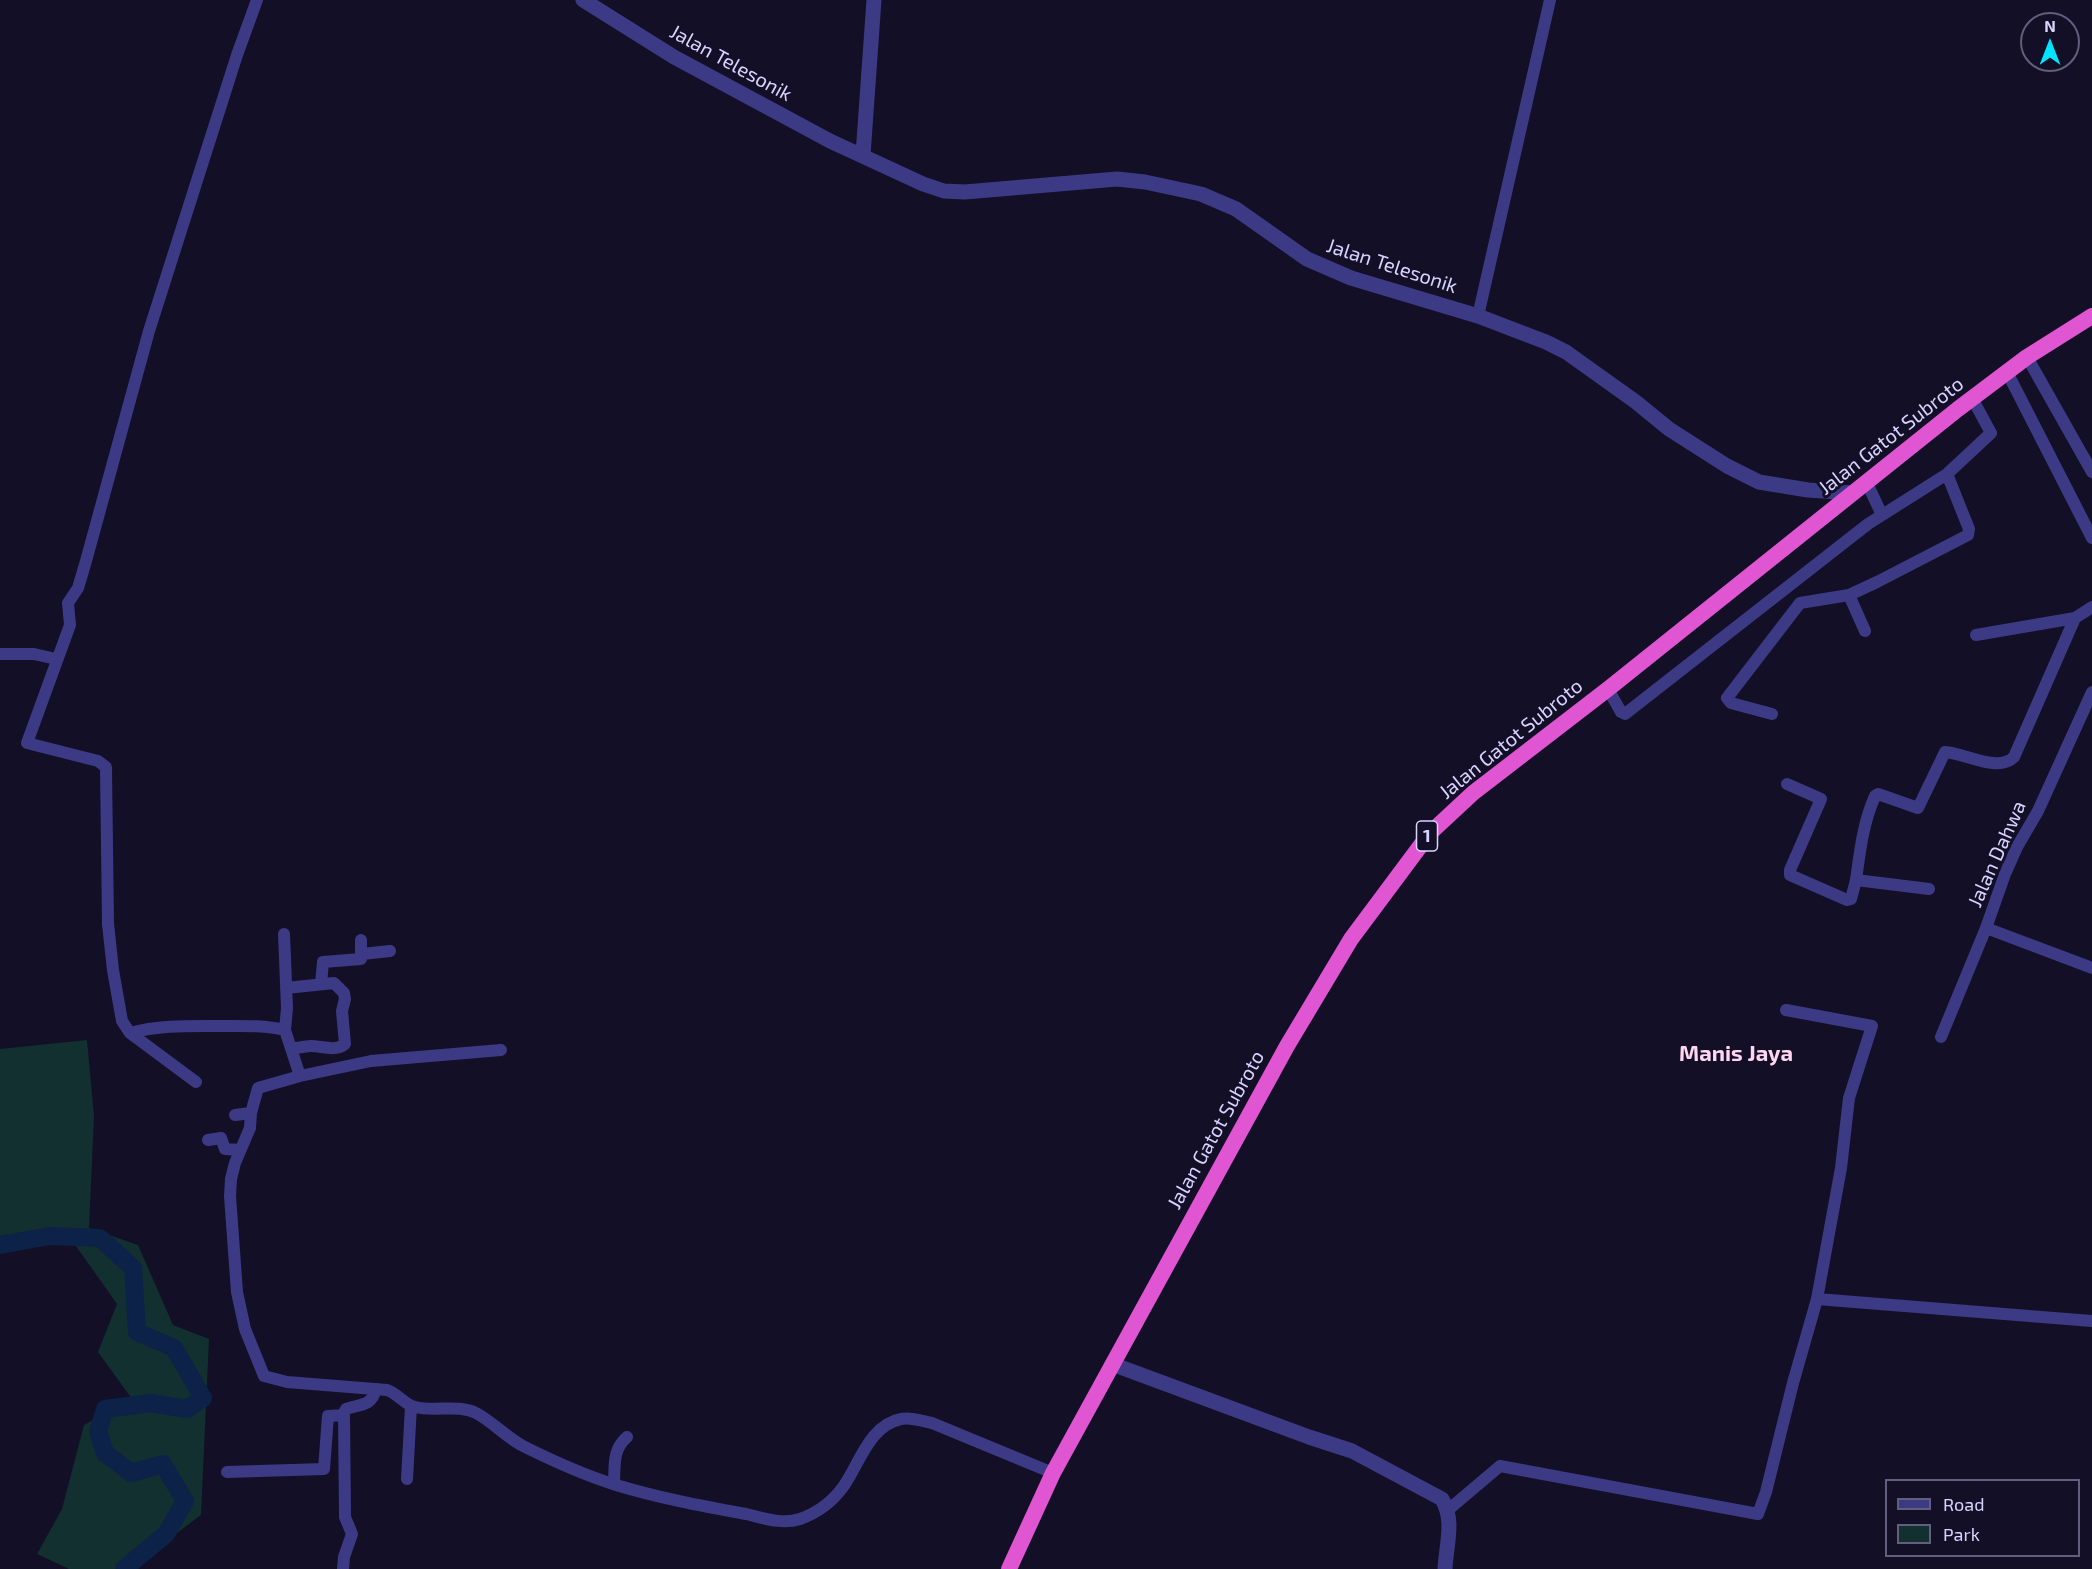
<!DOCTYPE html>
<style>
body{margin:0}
#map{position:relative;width:2092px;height:1569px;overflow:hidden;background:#130f26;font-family:"Exo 2",sans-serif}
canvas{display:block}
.legend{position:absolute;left:1885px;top:1479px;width:195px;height:78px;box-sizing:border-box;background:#130f26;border:2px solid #625e7d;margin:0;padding:8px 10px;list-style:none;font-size:18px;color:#d9d4ff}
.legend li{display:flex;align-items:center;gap:12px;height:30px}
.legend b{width:30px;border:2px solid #625e7d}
.north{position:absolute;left:2020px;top:12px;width:60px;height:60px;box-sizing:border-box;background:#130f26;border:2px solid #625e7d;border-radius:50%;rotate:0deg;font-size:16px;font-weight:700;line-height:24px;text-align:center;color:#d9d4ff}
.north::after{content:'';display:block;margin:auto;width:21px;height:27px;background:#00e5ff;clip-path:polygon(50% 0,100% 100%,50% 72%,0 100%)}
</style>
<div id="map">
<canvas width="2092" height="1569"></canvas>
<ul class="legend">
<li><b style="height:8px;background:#3d3a85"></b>Road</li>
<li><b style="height:16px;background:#12302f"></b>Park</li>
</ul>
<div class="north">N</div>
</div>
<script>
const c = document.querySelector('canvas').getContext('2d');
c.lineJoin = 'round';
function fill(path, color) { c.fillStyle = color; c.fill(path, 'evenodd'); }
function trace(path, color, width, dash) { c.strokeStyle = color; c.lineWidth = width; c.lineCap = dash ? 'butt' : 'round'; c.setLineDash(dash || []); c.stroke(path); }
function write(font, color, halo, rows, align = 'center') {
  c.font = font + ' "Exo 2",sans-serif'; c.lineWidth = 6; c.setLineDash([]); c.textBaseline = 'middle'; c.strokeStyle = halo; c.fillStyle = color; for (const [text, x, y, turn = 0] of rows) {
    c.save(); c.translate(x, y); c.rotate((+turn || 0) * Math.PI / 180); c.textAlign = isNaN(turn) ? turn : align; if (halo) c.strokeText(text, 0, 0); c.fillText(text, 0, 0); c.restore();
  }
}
const green = new Path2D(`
 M87 1040 94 1116 89 1228 138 1245 173 1325 209 1339 201 1515 129 1569H69L37 1554 62 1509 84 1425 132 1399 98 1352 117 1304 71 1239 0 1251V1049Z`);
const river = new Path2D(`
 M0 1245 50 1236 100 1238 133 1268 137 1332 174 1348 203 1398 187 1409 151 1403 105 1409 98 1431 105 1453 131 1473 163 1464 185 1501 166 1534 124 1569`);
const minor = new Path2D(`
 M1478 316 1550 0
 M2027 357 2092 472
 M2007 372 2092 538
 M1867 483 1882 515
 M1849 595 1865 631
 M1976 635 2075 618 2092 607
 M0 654H34L56 659
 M1608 689 1621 712 1625 714 1868 524 1947 474 1991 433 1972 398
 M2092 692 2038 811 2017 847 2005 874 1986 928 2092 968
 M1772 714 1731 703 1727 698 1800 603 1849 595 1877 582 1968 535 1969 529 1947 474
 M1787 784 1821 799 1790 870V875L1847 900 1851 899 1856 880
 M1929 889 1856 880C1860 851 1863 823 1875 796L1878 794 1918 808 1945 752C1965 753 1998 773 2014 757L2075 618
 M284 934 287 1008 285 1030
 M362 954 390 951
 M321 984 323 962 361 959V940
 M286 988 334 983 344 993 345 999 342 1011 345 1044C336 1052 322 1046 311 1046 305 1046 298 1048 291 1049
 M130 1033C159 1025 189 1026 219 1026 241 1026 263 1025 285 1030L300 1076
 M1941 1037 1986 928
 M501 1050 371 1061 300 1076 258 1088 251 1113 250 1128 235 1163 231 1179 230 1196 237 1292 245 1329 264 1376 287 1382 387 1390C397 1393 405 1405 415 1407 435 1412 458 1404 476 1413 493 1422 506 1437 523 1446 553 1461 584 1475 616 1485 659 1498 702 1506 746 1514 763 1518 782 1525 800 1519 817 1513 832 1502 843 1487 859 1465 869 1425 901 1419 911 1417 922 1421 932 1423L1053 1473
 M196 1082 130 1033 122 1021 113 970 108 924 106 767 98 761 27 743 70 625 68 603 78 588 86 561 149 331 237 55 257 0
 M235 1115 251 1113
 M208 1140 221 1138 225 1149 240 1150
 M1817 1299 2092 1321
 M227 1472 324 1469 328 1416 344 1415
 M407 1479 411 1406
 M614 1484C615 1466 612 1450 627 1437
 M1448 1510 1500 1466 1758 1514 1766 1492 1793 1383 1817 1299 1841 1168 1849 1098 1872 1026 1786 1010
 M343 1569 344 1557 352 1534 345 1517 344 1413 346 1409C361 1404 372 1406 376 1389`);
const tertiary = new Path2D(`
 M583 0 674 57 830 141 923 184 944 191 965 192 1117 179 1145 182 1201 194 1236 209 1307 259 1351 278 1478 316 1546 342 1566 352 1636 402 1669 429 1727 466 1759 482 1808 490 1853 493
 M863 155 874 0
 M1112 1364 1309 1437 1352 1451 1442 1499C1455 1521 1446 1545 1445 1569`);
const trunk = new Path2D(`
 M1009 1569 1053 1473 1287 1046 1351 939 1430 833 1473 793 1608 689 1958 409 2027 357 2092 316`);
const shields = [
 [1427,836,21]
];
const shieldNames = [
 ["1",1427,836]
];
const streetNames = [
 ["Jalan Telesonik",731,63,29],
 ["Jalan Telesonik",1392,266,18],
 ["Jalan Gatot Subroto",1891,436,-38],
 ["Jalan Gatot Subroto",1511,739,-39],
 ["Jalan Dahwa",1997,854,-66],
 ["Jalan Gatot Subroto",1216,1130,-61]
];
const quarterNames = [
 ["Manis Jaya",1736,1054]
];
fill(green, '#12302f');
trace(river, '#0c2248', 18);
trace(minor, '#3d3a85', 12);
trace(tertiary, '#3d3a85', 15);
trace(trunk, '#e055d1', 16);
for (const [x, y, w] of shields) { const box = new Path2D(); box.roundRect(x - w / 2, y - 15, w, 30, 4.5); c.fillStyle = '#130f26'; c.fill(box); trace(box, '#d9d4ff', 1.5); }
write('bold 18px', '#d9d4ff', null, shieldNames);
write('20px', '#d9d4ff', '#130f26', streetNames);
write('bold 22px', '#ffd6f0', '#130f26', quarterNames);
</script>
